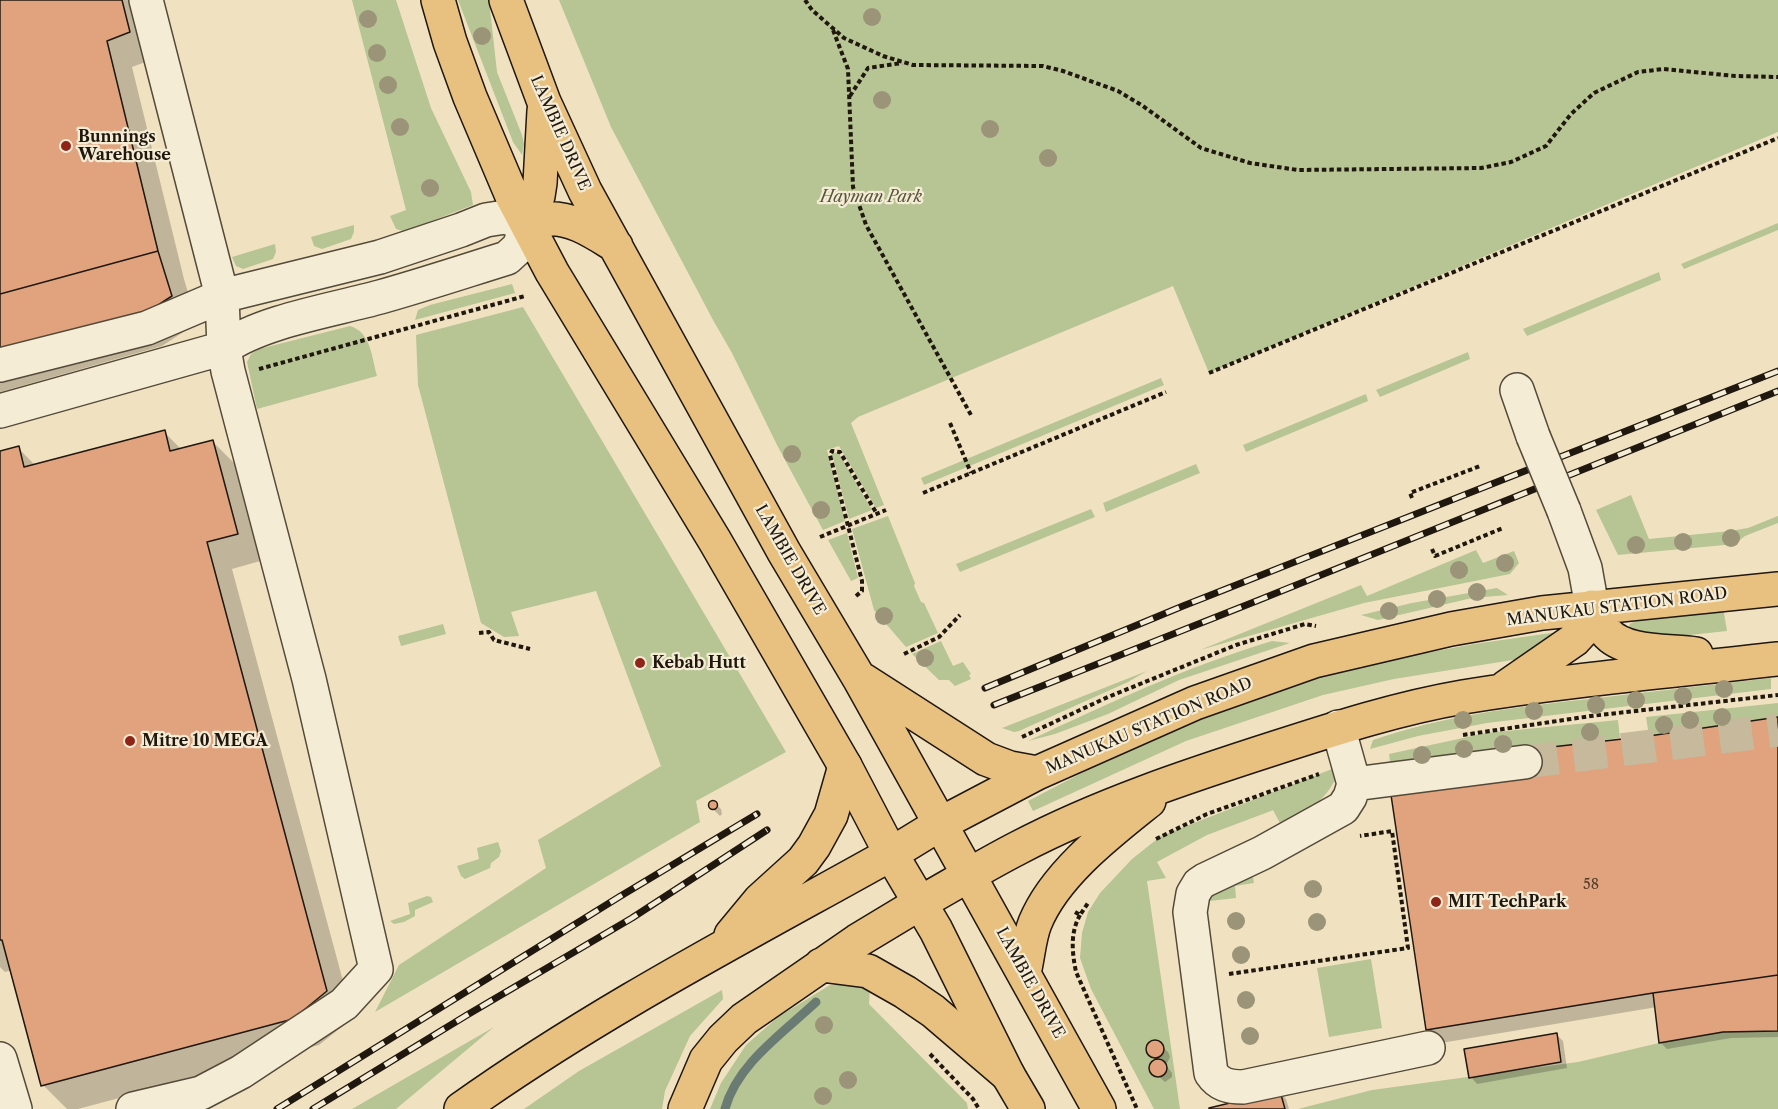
<!DOCTYPE html>
<style>
body{margin:0}
canvas{display:block;background:#f0e2c0}
</style>
<canvas width="1778" height="1109"></canvas>
<script>
const c = document.querySelector('canvas').getContext('2d');
c.lineJoin = 'round';
function fill(path, color) { c.fillStyle = color; c.fill(path, 'evenodd'); }
function trace(path, color, width, dash) { c.strokeStyle = color; c.lineWidth = width; c.lineCap = dash ? 'butt' : 'round'; c.setLineDash(dash || []); c.stroke(path); }
function write(font, color, halo, rows, align = 'center') {
  c.font = font + ' "Libre Caslon Text",serif'; c.lineWidth = 4.5; c.setLineDash([]); c.textBaseline = 'middle'; c.strokeStyle = halo; c.fillStyle = color; for (const [text, x, y, turn = 0] of rows) {
    c.save(); c.translate(x, y); c.rotate((+turn || 0) * Math.PI / 180); c.textAlign = isNaN(turn) ? turn : align; if (halo) c.strokeText(text, 0, 0); c.fillText(text, 0, 0); c.restore();
  }
}
const green = new Path2D(`
 M352 0H396L431 108 471 192 473 205 411 229 403 231 396 229 390 216 406 210Z
 M458 0H489L497 72 522 135 524 144 522 155 513 142Z
 M559 0H1778V132L1209 373 1173 286 858 417 851 423 884 505 876 508 839 446 827 450 845 521 823 530 778 447 732 353 713 320 611 127Z
 M1778 223V230L1684 269 1681 264Z
 M354 225V232L351 239 322 249 314 246 311 237Z
 M275 244 276 252 273 259 243 269 236 266 232 257Z
 M1659 272 1661 280 1527 336 1523 329Z
 M512 284 515 293 415 320 418 310 430 305Z
 M523 307 786 752 696 801 700 822 375 1012 399 965 546 868 538 840 661 766 596 591 511 612 519 636 504 637 481 623 418 385 416 335Z
 M350 326C371 332 372 358 377 376L257 409 247 362 251 354 259 349Z
 M1468 352 1470 359 1380 397 1376 390Z
 M1161 378 1164 385 924 485 921 478Z
 M1366 394 1368 401 1246 452 1243 445Z
 M838 452 872 510 849 519 832 454Z
 M1196 464 1200 473 1106 512 1103 503Z
 M1631 495 1649 539 1730 531 1748 528 1778 516V523L1745 536 1735 544 1618 555 1596 510Z
 M1091 509 1095 517 960 572 956 564Z
 M888 516 915 583 914 586 921 602 924 603 938 633 906 647 874 610 852 529Z
 M847 533 858 578 851 581 828 540Z
 M1476 550 1483 563 1514 551 1519 563 1510 574 1364 603 1200 650 1361 585 1367 596Z
 M1497 588 1508 595 1472 598 1378 620 1361 615 1412 603Z
 M1723 607 1727 631 1662 638 1634 632 1629 626 1631 623 1657 614Z
 M443 624 446 634 401 646 398 636Z
 M1558 632 1525 658 1394 679 1323 695 1186 741 1033 811 1028 801 1122 752 1196 721 1314 678 1399 658 1474 644Z
 M941 641 953 666 963 662 971 674 969 675 971 679 955 686 949 680H939L912 654Z
 M1272 641 1290 643 1179 680 1108 714 1055 734 1028 741C1109 703 1186 667 1272 641Z
 M1147 671 1128 682 1019 731 1014 732 1002 728Z
 M1771 678V689L1487 723 1418 736 1370 749 1373 740C1443 716 1515 707 1589 699 1649 692 1710 685 1771 678Z
 M1778 703V717L1649 736 1646 717Z
 M1618 720 1620 738 1391 769 1389 754 1486 733Z
 M1332 769 1335 780C1322 805 1305 811 1281 825L1273 810 1271 811 1207 835 1157 862 1166 878 1147 881 1180 1109H1154L1091 989 1080 958 1082 933 1088 912 1100 893 1132 859 1161 836Z
 M498 842 501 851 499 857 491 863 490 868 465 879 461 876 457 866 479 859 477 848Z
 M1253 877 1254 883 1235 886 1236 898 1210 901 1211 896 1234 883Z
 M427 896 431 897 433 902 415 910V916L404 922 394 924 390 921 410 914 408 903Z
 M1371 959 1382 1028 1329 1037 1317 968Z
 M860 982 870 987 869 1004 967 1103 968 1109H710L721 1083 746 1045 778 1017 830 985Z
 M722 990 723 999 690 1036 665 1091 662 1109H524L579 1071Z
 M494 1027 396 1109H352Z
 M1778 1031V1109H1298L1372 1090 1578 1062 1659 1043 1723 1032Z`);
const shadow = new Path2D(`
 M0 0H140L156 58 132 67 184 279 197 323 162 346 0 392Z
 M164 432 182 450 213 442 239 468 264 560 232 569 353 1018 319 1045 78 1109H67L43 1085 12 970 5 972 0 967V453L18 448 36 466Z
 M1778 719V1037L1731 1038 1667 1049 1661 1043 1657 1007 1441 1043 1427 1030 1649 737Z
 M714 802 721 809 722 814 720 816 709 805Z
 M1556 1034 1563 1041 1567 1068 1477 1084 1471 1077Z
 M1157 1042 1168 1052 1170 1057 1167 1063H1164L1172 1073V1077L1165 1082 1152 1071 1151 1067 1155 1062H1158L1149 1053 1148 1048 1153 1043Z
 M1280 1092 1286 1099 1289 1109H1211Z`);
const stream = new Path2D(`
 M725 1109C737 1064 783 1033 816 1002`);
const building = new Path2D(`
 M0 0H122L130 32 107 41 158 251 0 294Z
 M158 251 172 296 135 320 0 358V294Z
 M165 430 170 451 213 440 238 534 207 542 327 991 293 1019 41 1086 2 940H0V451L19 446 24 467Z
 M1778 717V975L1653 993 1426 1030 1391 795 1525 750 1649 736Z
 M708.5 805a4.5 4.5 0 1 1 9 0a4.5 4.5 0 1 1-9 0Z
 M1778 975V1031L1723 1032 1659 1043 1653 993Z
 M1557 1033 1561 1062 1469 1078 1464 1049Z
 M1146 1049a9 9 0 1 1 18 0a9 9 0 1 1-18 0Z
 M1149 1068a9 9 0 1 1 18 0a9 9 0 1 1-18 0Z
 M1280 1091 1285 1109H1209V1108Z`);
const minorTunnel = new Path2D(`
 M1525 762 1778 730`);
const path = new Path2D(`
 M805 0 812 10 844 38 883 56 913 65 1043 66 1063 71 1118 91 1143 106 1201 148 1250 163 1298 170 1481 168 1511 162 1546 146 1571 114 1594 93 1638 72 1664 69 1735 76 1778 77
 M833 30 848 69 853 187 866 225 971 415
 M850 96 868 68 902 63
 M259 369 525 296
 M1209 373 1778 138
 M950 423 971 473
 M923 493 1166 392
 M1412 498 1410 493 1480 466
 M820 537 886 510
 M1432 549 1435 556 1503 528
 M856 596 862 591V581L830 455 832 451 840 452 877 514
 M479 633 489 632 494 640 530 649
 M904 654 939 637 960 615
 M1463 735 1591 716 1778 695
 M1022 737 1108 697 1236 645 1305 624 1316 626
 M1156 839 1207 814 1319 774
 M1075 912 1080 915 1088 903
 M1080 915C1070 933 1072 952 1076 972L1137 1109
 M1229 974 1408 948 1392 831 1360 836
 M930 1054 973 1099 979 1109`);
const minor = new Path2D(`
 M0 365 147 328 222 296 380 257 461 230 486 220 505 217 527 224 519 247 507 258C465 271 423 285 380 297 333 310 262 321 224 348L0 411
 M1517 390 1533 436
 M1564 511 1585 568 1592 607
 M1338 727 1354 784 1350 797 1343 808 1262 853 1205 880 1199 884 1193 894 1190 912 1211 1073C1219 1085 1229 1087 1243 1087L1428 1048
 M1354 784 1525 762
 M0 1059 15 1109
 M133 1109 201 1093 241 1072 344 1004 376 969 309 679 228 371 224 348 222 296 146 0`);
const major = new Path2D(`
 M438 0 450 42 470 97 512 196 552 272 715 541 845 766 891 854 936 930 1008 1075 1028 1109
 M506 0 544 102 585 191 784 552 859 678 1099 1109
 M527 224 538 196 540 183 544 111
 M527 224C533 222 539 219 545 219 571 216 595 233 616 246
 M1592 607C1596 615 1600 625 1606 632 1624 654 1669 650 1696 654
 M863 680 986 759 1010 768 1037 773
 M1506 687 1574 640 1585 628 1592 607
 M891 854 940 824 1037 773 1195 703 1314 661 1451 629 1542 613 1778 589
 M920 903C952 885 985 865 1018 848 1100 805 1188 776 1275 748 1337 728 1399 708 1463 697 1567 680 1673 671 1778 659
 M1024 973C1028 957 1029 938 1035 923 1055 874 1109 833 1149 801`);
const highway = new Path2D(`
 M731 935 760 900 803 861 814 846 831 815 845 766
 M821 965 868 971 905 992 933 1011 1008 1075
 M461 1109C597 1012 746 935 891 854
 M685 1109 706 1060 723 1039 744 1019 857 941 920 903`);
const rail = new Path2D(`
 M985 688 1183 606 1778 371
 M994 705 1259 600 1778 391
 M277 1109 619 897 757 814
 M313 1109 467 1015 632 918 767 830`);
const minorBridge = new Path2D(`
 M1533 436 1564 511`);
const trees = [
 [872,17],
 [368,19],
 [482,36],
 [377,53],
 [388,85],
 [882,100],
 [400,127],
 [990,129],
 [1048,158],
 [430,188],
 [792,454],
 [821,510],
 [1731,538],
 [1683,542],
 [1636,545],
 [1505,563],
 [1459,570],
 [1477,592],
 [1437,599],
 [1389,611],
 [884,616],
 [925,658],
 [1724,689],
 [1683,696],
 [1636,700],
 [1596,705],
 [1534,711],
 [1722,717],
 [1463,720],
 [1690,720],
 [1664,725],
 [1590,732],
 [1503,744],
 [1464,749],
 [1422,755],
 [1313,889],
 [1236,921],
 [1317,922],
 [1241,955],
 [1246,1000],
 [824,1025],
 [1250,1036],
 [848,1080],
 [823,1096]
];
const markers = [
 [66,146,6,"#8f2418"],
 [640,663,6,"#8f2418"],
 [130,741,6,"#8f2418"],
 [1436,902,6,"#8f2418"]
];
const numberNames = [
 ["58",1591,885]
];
const streetNames = [
 ["LAMBIE DRIVE",560,133,66],
 ["LAMBIE DRIVE",790,560,60],
 ["MANUKAU STATION ROAD",1617,607,-7],
 ["MANUKAU STATION ROAD",1149,726,-23],
 ["LAMBIE DRIVE",1030,983,61]
];
const poiNames = [
 ["Bunnings",78,137],
 ["Warehouse",78,155],
 ["Kebab Hutt",652,663],
 ["Mitre 10 MEGA",142,741],
 ["MIT TechPark",1448,902]
];
const parkNames = [
 ["Hayman Park",871,197]
];
fill(green, '#b7c494');
fill(shadow, '#0003');
trace(stream, '#6a7b73', 9);
fill(building, '#e0a37e');
trace(building, '#20170e', 1.5);
trace(minorTunnel, '#c6b99c', 33, [33, 16]);
trace(minor, '#544a3a', 36);
trace(major, '#20170e', 36);
trace(highway, '#20170e', 36);
trace(path, '#20170e', 4, [4.5, 3]);
trace(minor, '#f5ecd6', 33);
trace(major, '#e8c180', 33);
trace(highway, '#e8c180', 33);
trace(rail, '#20170e', 7);
trace(rail, '#f5ecd6', 4.5, [14]);
trace(minorBridge, '#544a3a', 36, []);
trace(minorBridge, '#f5ecd6', 33);
c.fillStyle = '#9b9478';
for (const [x, y] of trees) { c.beginPath(); c.arc(x, y, 9, 0, 2 * Math.PI); c.fill(); }
for (const [x, y, r, color] of markers) { const dot = new Path2D(); dot.arc(x, y, r, 0, 2 * Math.PI); c.fillStyle = color; c.fill(dot); trace(dot, '#f5ecd6', 2); }
write('14px', '#503a2a', null, numberNames);
write('16px', '#20170e', '#f5ecd6', streetNames);
write('bold 16px', '#20170e', '#f5ecd6', poiNames, 'left');
write('italic 16px', '#55543d', '#f5ecd6', parkNames);
</script>
